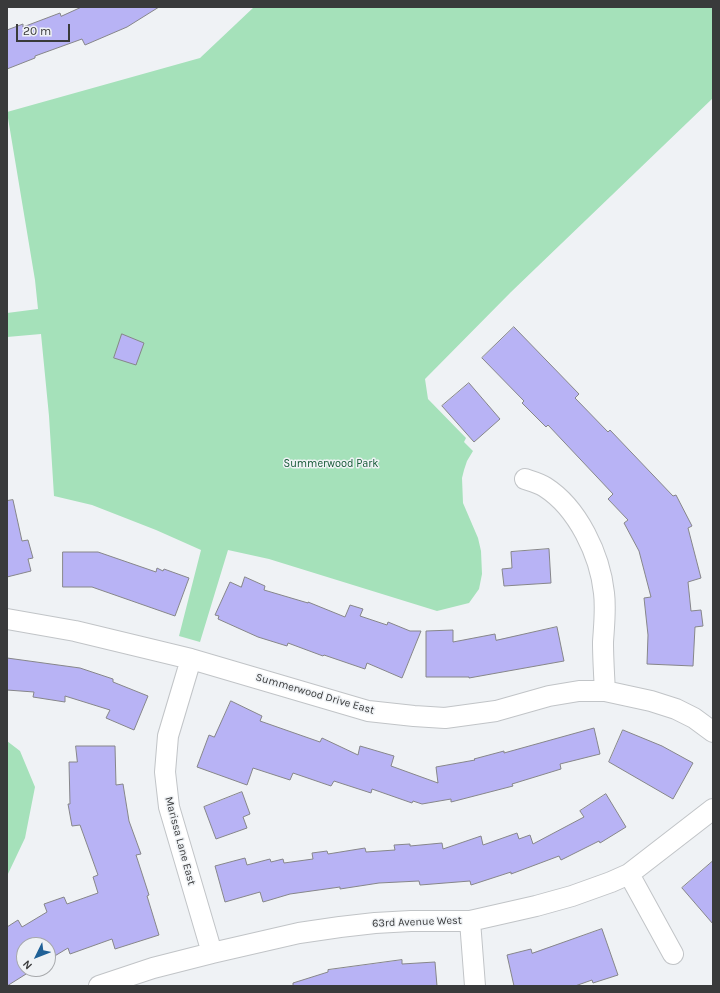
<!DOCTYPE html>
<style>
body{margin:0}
#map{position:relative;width:720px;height:993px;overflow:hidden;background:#eff2f5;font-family:Karla,sans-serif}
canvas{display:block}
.frame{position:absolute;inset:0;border:8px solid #393a3b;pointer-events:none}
.north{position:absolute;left:16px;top:937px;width:40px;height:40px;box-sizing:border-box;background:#eff2f5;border:1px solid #a6a8ab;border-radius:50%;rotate:227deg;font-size:11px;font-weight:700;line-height:16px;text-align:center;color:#393a3b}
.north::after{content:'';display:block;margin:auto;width:14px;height:18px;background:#206197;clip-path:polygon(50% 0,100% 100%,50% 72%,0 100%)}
.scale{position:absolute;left:16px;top:24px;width:54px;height:18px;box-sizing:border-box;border:2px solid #393a3b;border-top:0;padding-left:5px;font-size:12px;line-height:14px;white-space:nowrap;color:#393a3b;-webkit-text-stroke:3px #eff2f5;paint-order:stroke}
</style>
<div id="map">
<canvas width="720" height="993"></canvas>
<div class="frame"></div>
<div class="north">N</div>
<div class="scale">20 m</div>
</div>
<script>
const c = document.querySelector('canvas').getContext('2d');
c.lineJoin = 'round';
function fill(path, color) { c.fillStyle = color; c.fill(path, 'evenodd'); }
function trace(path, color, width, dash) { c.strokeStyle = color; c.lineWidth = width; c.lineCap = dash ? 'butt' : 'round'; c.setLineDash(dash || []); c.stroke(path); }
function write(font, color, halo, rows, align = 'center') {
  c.font = font + ' Karla,sans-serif'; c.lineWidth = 3; c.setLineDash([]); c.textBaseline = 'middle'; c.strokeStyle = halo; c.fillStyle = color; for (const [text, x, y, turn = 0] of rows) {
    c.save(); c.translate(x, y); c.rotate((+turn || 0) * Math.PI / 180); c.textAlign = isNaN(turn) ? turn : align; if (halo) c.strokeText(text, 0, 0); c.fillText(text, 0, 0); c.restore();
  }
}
const green = new Path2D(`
 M254 7H713V98L511 292 425 379 428 399 466 438 464 442 473 451 467 461 464 470 462 478 463 503 478 538 481 551 482 574 479 589 469 603 437 611 269 559 228 550 200 642 179 636 201 550 156 530 92 505 54 496 49 416 41 334 7 337V313L38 309 35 280 7 112 200 58Z
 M7 741 20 751 35 787 25 838 7 876Z`);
const building = new Path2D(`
 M82 7H159L127 27 85 45 82 39 35 56V58L7 69V30L23 24V27L60 13 61 16Z
 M514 327 579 394 575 398 608 432 610 430 673 496 676 495 692 526 688 528 701 578 688 582 691 611 701 610 703 626 695 627 693 666 647 664 648 635 644 598 651 597 639 551 624 523 628 520 608 499 613 494 548 425 546 427 522 403 524 401 482 358Z
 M122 334 144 343 136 365 114 358Z
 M469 383 500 419 474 442 442 406Z
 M13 500 22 541 28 540 33 558 28 559 31 571 7 577V501Z
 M549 549 551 583 504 586 502 569 512 568 511 552Z
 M63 552H98L156 572 157 568 163 571 164 569 189 578 175 616 92 587H63Z
 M245 577 265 586 264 590 308 603V602L345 617 350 605 363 609 360 616 387 625 388 622 410 631H421L402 678 367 663 365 669 324 655 323 656 288 643 287 646 258 637 218 619 219 616 215 615 230 582 241 587Z
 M557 627 564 661 469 678V677H426V631L453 630V642L495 634 496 640Z
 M7 658 80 668 113 679V682L148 696 134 730 106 718 110 710 65 696V702L33 697 34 692 7 690Z
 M231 701 262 716 260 721 320 742 322 738 358 755 360 746 394 756 391 766 438 783 436 767 475 760 474 759 504 751V753L594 728 600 754 560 764 561 769 512 784 513 786 451 802V799L422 804 413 801 412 803 372 789 371 793 334 781 331 786 293 773 290 780 253 768 247 785 197 767 209 735 214 737Z
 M623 730 662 746 693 763 673 799 609 762Z
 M76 746H115L116 785 123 784 129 821 141 854 136 855 149 895 147 896 159 935 115 949 112 939 70 954 68 948 48 960V945H24V969H34L7 986V927L18 920 22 927 47 912 44 904 64 897 67 904 98 893 93 877 98 875 80 825 72 826 68 804H70L69 762H77Z
 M242 792 250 814 243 817 247 828 216 839 204 807Z
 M606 794 626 827 600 843 599 841 561 860 559 856 511 874V872L471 885 470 881 420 885 419 881 379 883 340 889V887L290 894 263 902 260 892 225 902 215 866 245 858 247 865 270 859 271 862 283 859 284 863 313 859 312 853 327 851 328 854 365 848 366 852 395 850 394 845 410 844V846L442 843 443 849 481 836 483 845 517 833 519 839 530 835 533 844 584 817 580 811Z
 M713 861V924L682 888Z
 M602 929 618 975 593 983 592 980 575 986H514L507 955 531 949 532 953Z
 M402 960V964L435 962 437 986H293V983L328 972V970Z`);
const minor = new Path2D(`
 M525 479C531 481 539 483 545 487 578 508 600 555 604 593 606 609 604 626 603 642 603 658 604 674 605 691
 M7 619 75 631 191 659 368 711 414 716 445 718 496 711 549 696 579 691H605L651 701 676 709 694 718 713 732
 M191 659 168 736 165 772 169 807 212 953
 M629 874 673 954
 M470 921 475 986
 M99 986 153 968 212 953 299 933 340 927 375 923 411 921H470L536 906 572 896 611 882 629 874 713 809`);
const parkNames = [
 ["Summerwood Park",331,464]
];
const streetNames = [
 ["Summerwood Drive East",315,694,16],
 ["Marissa Lane East",180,841,75],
 ["63rd Avenue West",417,922,-2]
];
fill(green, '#a5e1ba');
fill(building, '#b8b3f5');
trace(building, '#868689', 1);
trace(minor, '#c1c4c7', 22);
trace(minor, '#fff', 20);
write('11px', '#135734', '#eff2f5', parkNames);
write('11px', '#393a3b', '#eff2f5', streetNames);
</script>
